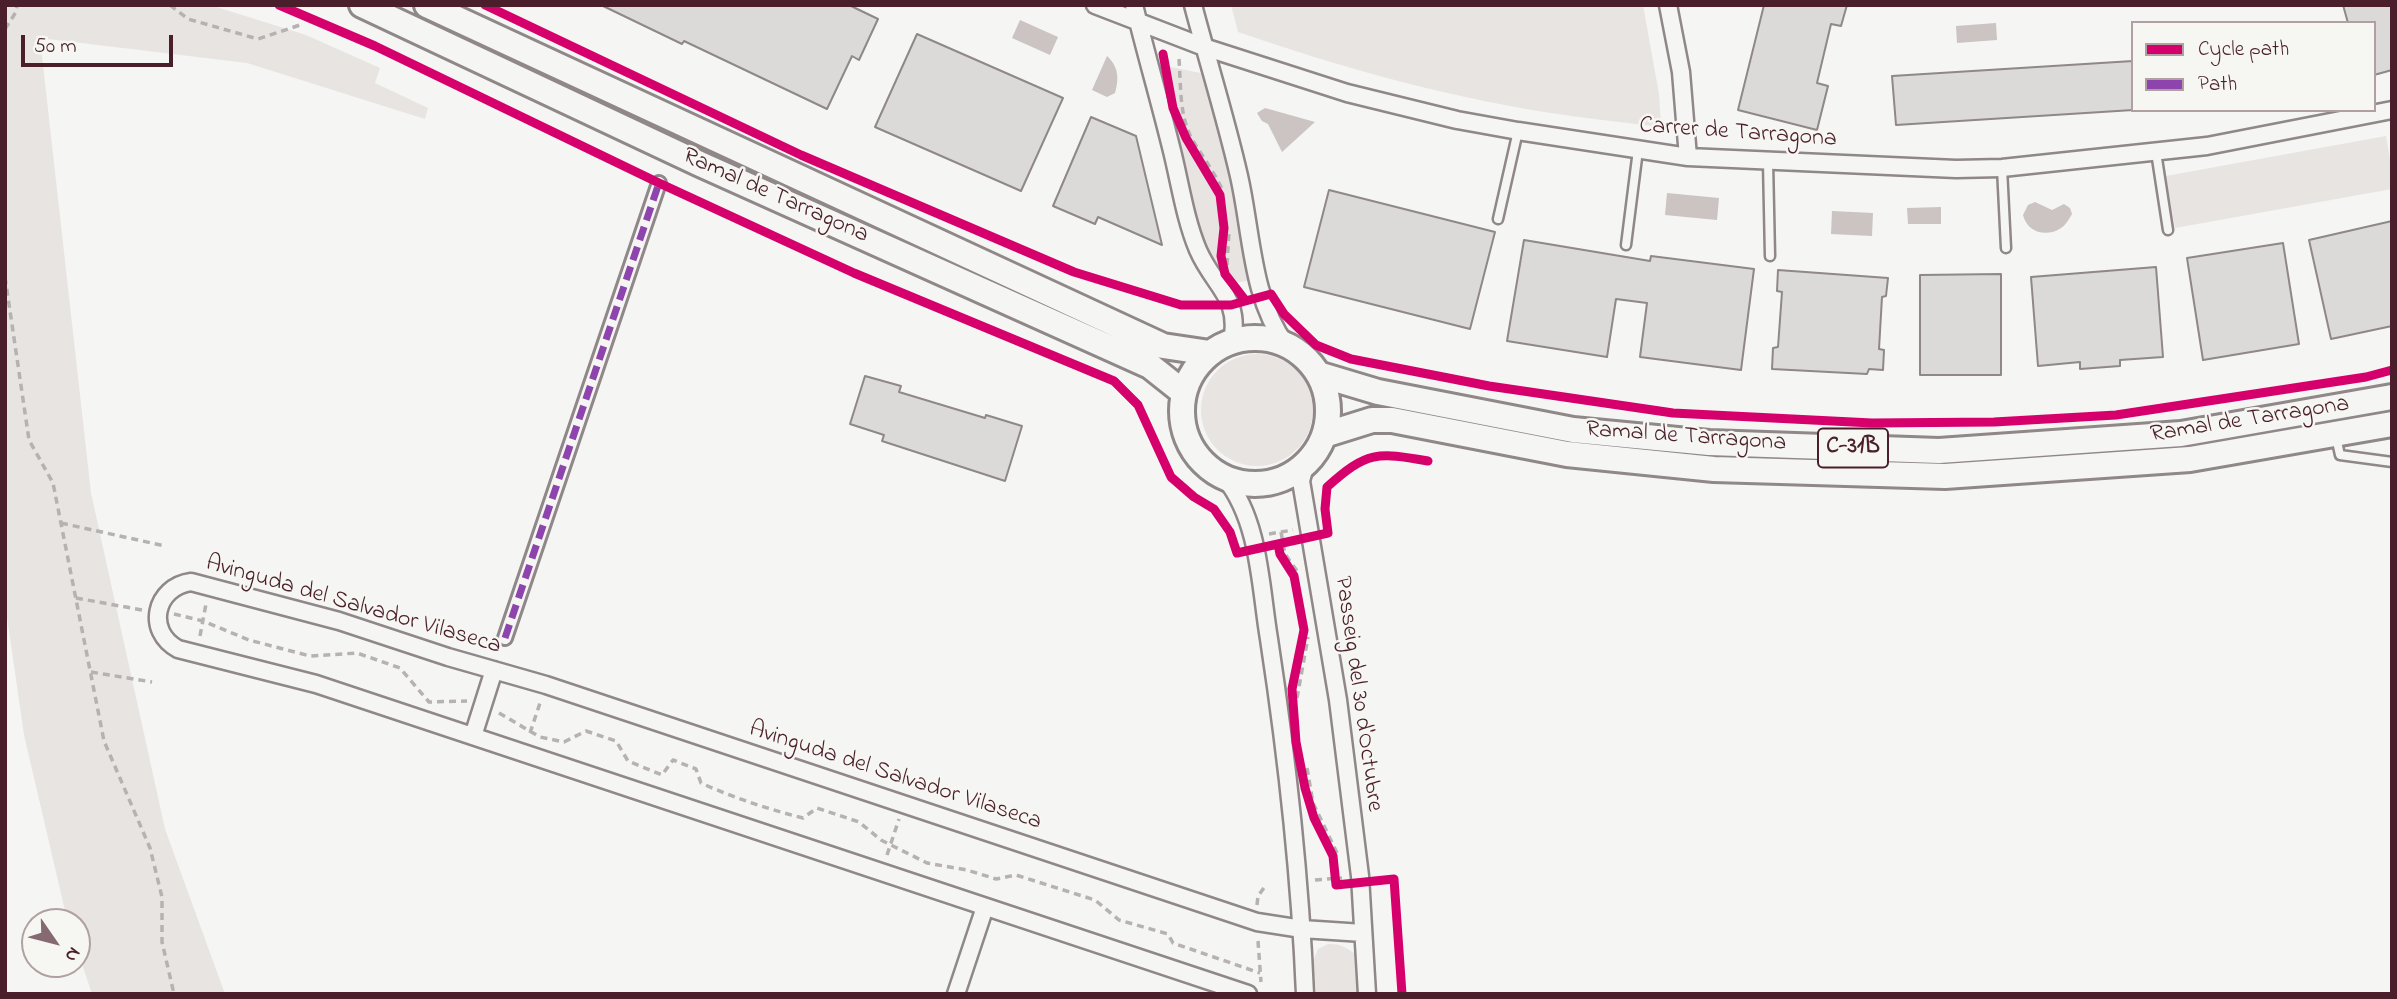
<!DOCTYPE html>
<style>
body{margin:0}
#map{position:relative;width:2397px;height:999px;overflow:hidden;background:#f5f5f3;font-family:"Indie Flower",sans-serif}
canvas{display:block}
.frame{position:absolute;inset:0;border:7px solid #4a1f2b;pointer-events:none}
.legend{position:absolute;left:2131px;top:21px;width:245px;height:91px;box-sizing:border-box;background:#f6f6f2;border:2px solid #b1a0a2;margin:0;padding:9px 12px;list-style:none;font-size:21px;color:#4a1f2b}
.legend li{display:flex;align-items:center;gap:14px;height:35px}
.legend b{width:35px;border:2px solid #b1a0a2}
.north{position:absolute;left:21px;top:908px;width:70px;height:70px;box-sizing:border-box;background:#f6f6f2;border:2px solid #b1a0a2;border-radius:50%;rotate:125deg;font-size:19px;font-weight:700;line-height:28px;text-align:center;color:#4a1f2b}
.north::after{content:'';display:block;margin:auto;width:24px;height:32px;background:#866a71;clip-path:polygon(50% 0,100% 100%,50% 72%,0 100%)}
.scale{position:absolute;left:21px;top:35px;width:152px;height:32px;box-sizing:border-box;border:4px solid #4a1f2b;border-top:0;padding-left:9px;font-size:21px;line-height:24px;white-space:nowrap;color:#4a1f2b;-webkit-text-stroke:5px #f6f6f2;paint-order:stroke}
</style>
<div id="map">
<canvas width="2397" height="999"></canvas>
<div class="frame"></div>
<ul class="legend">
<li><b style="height:9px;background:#d6006c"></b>Cycle path</li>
<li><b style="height:9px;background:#8e44ad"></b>Path</li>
</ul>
<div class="north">N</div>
<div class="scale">50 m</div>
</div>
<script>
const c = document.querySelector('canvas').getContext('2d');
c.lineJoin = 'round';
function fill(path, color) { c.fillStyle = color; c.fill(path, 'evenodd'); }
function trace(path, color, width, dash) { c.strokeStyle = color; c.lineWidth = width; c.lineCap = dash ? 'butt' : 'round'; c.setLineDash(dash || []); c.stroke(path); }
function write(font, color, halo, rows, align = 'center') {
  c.font = font + ' "Indie Flower",sans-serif'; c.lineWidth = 5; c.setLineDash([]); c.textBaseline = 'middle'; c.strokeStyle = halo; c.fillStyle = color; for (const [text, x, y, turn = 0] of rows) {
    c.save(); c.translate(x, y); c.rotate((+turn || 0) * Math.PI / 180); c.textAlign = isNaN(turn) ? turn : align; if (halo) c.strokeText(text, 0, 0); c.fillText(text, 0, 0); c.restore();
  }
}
const green = new Path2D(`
 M5 5H210L306 35 380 68 375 83 428 108 425 119 247 63 40 38 91 493 165 829 225 994H92L77 949V922H68L66 915 24 735 5 603Z
 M1231 5H1643L1659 94 1661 127C1622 122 1582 118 1544 112 1439 95 1337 66 1238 32Z
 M1157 64 1205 74 1232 180 1252 280C1244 281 1233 285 1225 280 1197 262 1166 102 1157 64Z
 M2386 136 2392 170V189L2175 228 2166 176Z
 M1201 410a56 56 0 1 1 112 0a56 56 0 1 1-112 0Z
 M1328 944C1340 944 1347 947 1356 955L1362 994H1316L1313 961 1318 949Z`);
const water = new Path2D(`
 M1020 20 1058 37 1050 55 1012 38Z
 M1996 23 1997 40 1957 43 1956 26Z
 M1107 56C1119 67 1119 79 1115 93L1107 97 1092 90Z
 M1265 108 1315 122 1282 152 1268 124 1262 121 1257 113Z
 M1667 193 1719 198 1717 220 1665 215Z
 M2035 202 2052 210 2064 204 2070 208 2072 214C2069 219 2066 225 2061 228 2046 238 2027 232 2023 215L2028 205Z
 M1941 207V224H1908L1907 208Z
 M1832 211 1873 213 1872 236 1831 234Z`);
const building = new Path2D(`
 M601 5H849L878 19 859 60 852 56 827 109 684 41 682 44Z
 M1764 5H1847L1841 26 1831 24 1817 83 1828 86 1817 130 1738 110Z
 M2343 5H2392V70L2374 75V23H2348Z
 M917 34 1063 98 1021 191 875 127Z
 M2133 61V110L1896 125 1892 76Z
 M1091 117 1136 136 1162 245 1098 217 1095 224 1053 206Z
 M1329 190 1495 232 1470 329 1304 287Z
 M2392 221V326L2331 339 2309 240Z
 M1524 240 1650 261 1651 256 1754 269 1741 370 1640 357 1647 303 1616 299 1607 357 1507 341Z
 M2283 243 2299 344 2203 360 2187 258Z
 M2156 267 2163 357 2120 360V366L2080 369V362L2038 366 2031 277Z
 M1778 270 1888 278 1886 296 1882 297 1879 349 1884 350 1883 370 1869 369 1867 374 1772 369 1773 348 1778 347 1782 292 1777 291Z
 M2001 274V375H1920V275Z
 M865 376 901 386 899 392 985 418 986 415 1022 426 1005 481 882 441 884 435 850 424Z`);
const path = new Path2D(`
 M170 5 188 19 258 39 300 25
 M5 29 16 12 17 5
 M1179 59C1181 86 1179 117 1193 141 1203 157 1214 172 1222 189
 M1227 265 1229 231
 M5 277 29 440 53 483 104 741 150 848 162 897V942L174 994
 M61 523 165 546
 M1281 532 1285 554 1297 571
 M1269 534 1293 530
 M76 598 142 610
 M174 614 203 621 249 640 310 656 357 653 400 668 429 702 467 701
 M200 636 206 604
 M91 672 152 682
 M1297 698 1308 637
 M499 713 540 737 564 742 586 731 616 741 628 761 662 775 673 760 696 769 701 783C734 798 768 809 803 818L817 808 859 822 881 840 927 863 967 870 996 879 1016 875 1095 900 1119 920 1168 934 1173 943 1260 973
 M530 733 541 700
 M1307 768 1313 803 1338 855
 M887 855 899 819
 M1315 880 1342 878
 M1257 905 1258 896 1266 885
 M1258 941 1261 982`);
const service = new Path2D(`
 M2156 152 2168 230
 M1768 162 1770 256
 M2002 168 2006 248
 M1498 219 1518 131
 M1626 245 1638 150
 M2336 437 2340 455 2392 462`);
const pedestrian = new Path2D(`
 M505 638 659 183`);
const minor = new Path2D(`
 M1095 5 1204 47 1347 93 1457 120 1518 131 1688 157 1956 169 2002 168 2207 146 2392 110
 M1134 5C1146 54 1160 102 1172 151 1180 183 1185 219 1198 250 1214 287 1241 297 1232 342
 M1193 5C1208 62 1226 119 1239 176 1252 233 1251 297 1286 345
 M1668 5 1681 72 1688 157
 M1306 462 1301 481 1338 700 1360 876 1367 994
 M1225 478C1260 522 1260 585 1269 639 1287 757 1300 875 1305 994
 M473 736 494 670
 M956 994 985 907
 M1248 994 316 684 178 649C145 631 155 587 191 582L339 621 448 657 546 685 1257 922 1302 929 1363 933`);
const primary = new Path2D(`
 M362 5 700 164 1150 366 1184 393
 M427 5 1163 346 1210 353
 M1182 411a73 73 0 1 1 146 0a73 73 0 1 1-146 0Z
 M1318 374 1378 392 1573 430 1709 443 1939 451 2181 434 2392 397
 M1324 435 1372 420H1392L1567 454 1714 469 1945 476 2190 459 2392 424`);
const quiet = new Path2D(`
 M505 638 659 183`);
const cycleway = new Path2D(`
 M279 5 375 46 659 183 854 273 1114 381 1138 405 1171 477 1194 497 1214 509 1230 532 1237 553 1328 533 1325 509 1327 487C1367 451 1377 452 1428 461
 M485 5 801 155 1074 272 1181 305H1231L1271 294 1284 314 1316 345 1351 359 1489 386 1673 413 1872 423 1994 422 2116 415 2366 377 2392 370
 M1163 54 1173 108 1186 138 1220 195 1224 228 1221 256 1225 274 1245 300
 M1278 544 1280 554 1294 576 1304 630 1292 689 1296 742 1305 788 1314 818 1333 856 1336 885 1394 879 1402 994`);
const shields = [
 [1853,448,70]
];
const shieldNames = [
 ["C-31B",1853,448]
];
const streetNames = [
 ["Carrer de Tarragona",1738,134,4],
 ["Ramal de Tarragona",775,197,24],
 ["Ramal de Tarragona",2250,421,-9],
 ["Ramal de Tarragona",1686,438,4],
 ["Avinguda del Salvador Vilaseca",353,606,16],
 ["Passeig del 30 d'Octubre",1357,694,82],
 ["Avinguda del Salvador Vilaseca",895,777,18]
];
fill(green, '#e8e4e2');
fill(water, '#ccc3c3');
fill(building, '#dcdad9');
trace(building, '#8f8788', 2);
trace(service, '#8f8788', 13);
trace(pedestrian, '#8f8788', 18);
trace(minor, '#8f8788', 21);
trace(primary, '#8f8788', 30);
trace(path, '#b6b2b2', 3.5, [7, 5]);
trace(service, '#f5f5f3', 8);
trace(pedestrian, '#f5f5f3', 12);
trace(minor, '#f5f5f3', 16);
trace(primary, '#f5f5f3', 24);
trace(quiet, '#8e44ad', 7, [14, 7]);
trace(cycleway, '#d6006c', 9);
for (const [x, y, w] of shields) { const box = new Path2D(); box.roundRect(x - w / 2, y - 19.5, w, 39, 5); c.fillStyle = '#f6f6f2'; c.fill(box); trace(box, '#4a1f2b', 2); }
write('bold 23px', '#4a1f2b', null, shieldNames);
write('24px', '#4a1f2b', '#f6f6f2', streetNames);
</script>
